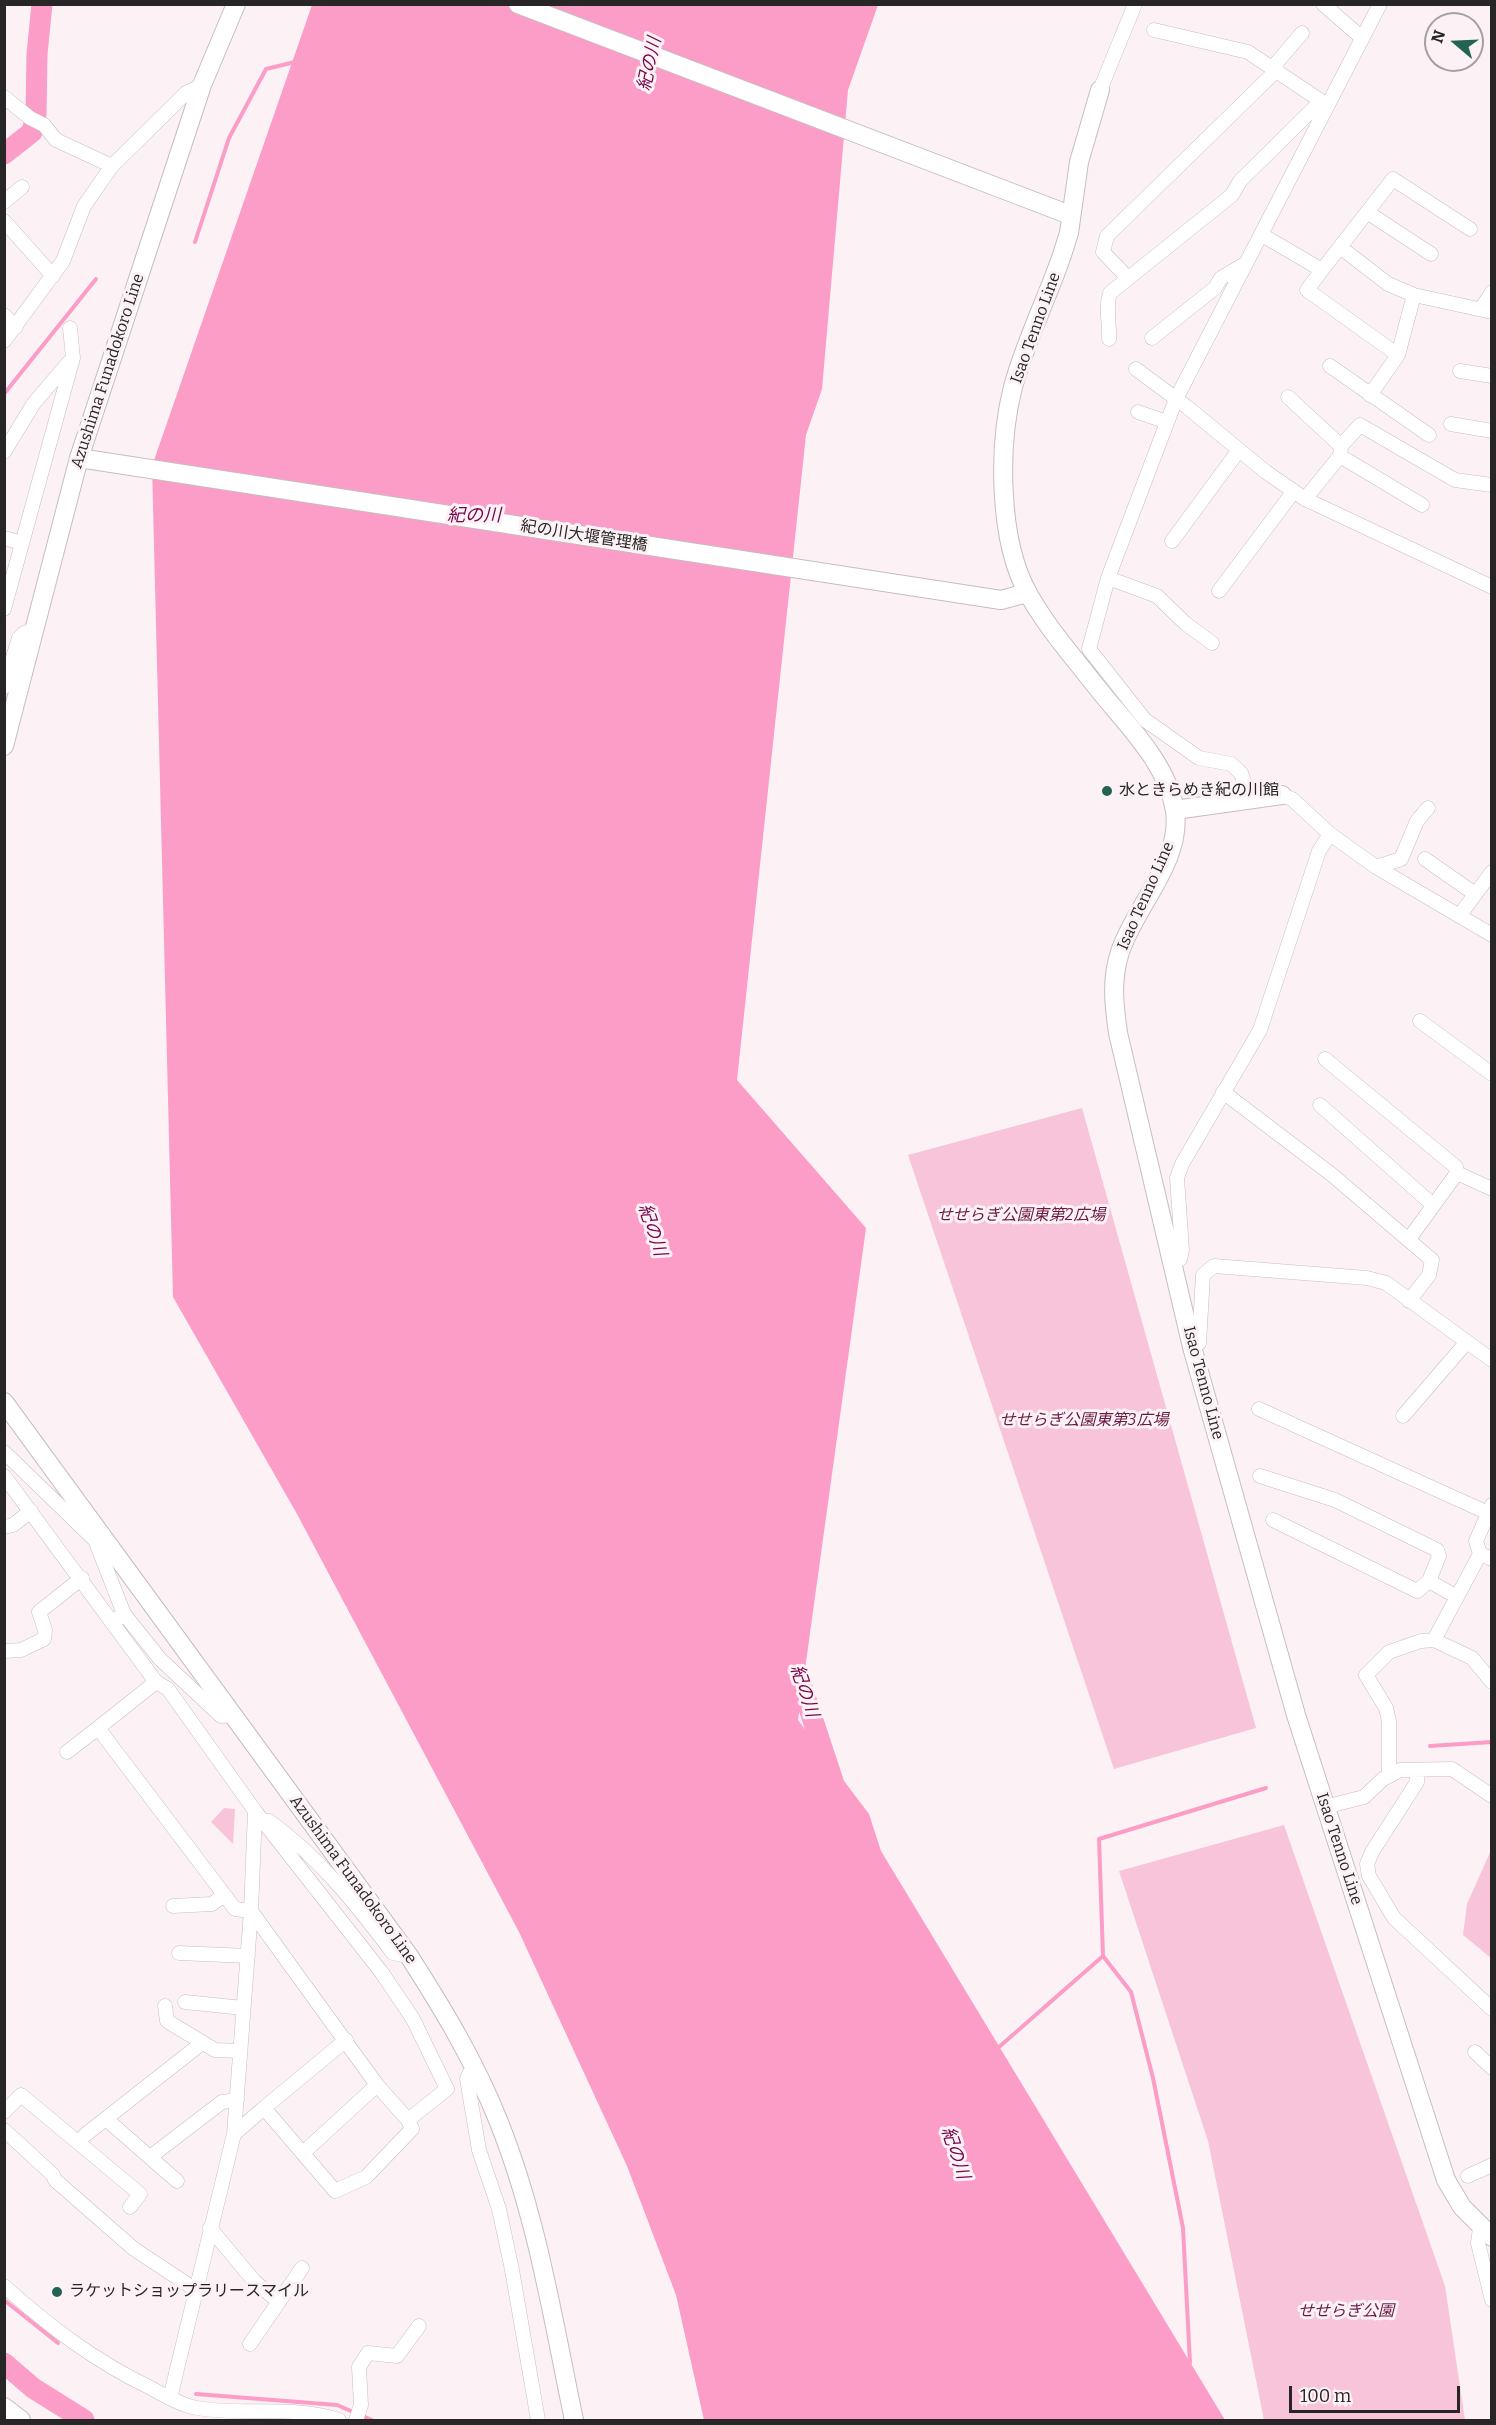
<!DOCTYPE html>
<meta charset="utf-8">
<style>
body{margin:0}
#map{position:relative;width:1496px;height:2425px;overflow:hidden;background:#fcf2f6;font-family:Bitter,serif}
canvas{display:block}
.frame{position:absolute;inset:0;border:6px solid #282526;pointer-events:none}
.north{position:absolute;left:1424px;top:12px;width:60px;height:60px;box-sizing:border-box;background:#fcf2f6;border:2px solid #a7a0a3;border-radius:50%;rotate:289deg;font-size:16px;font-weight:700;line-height:24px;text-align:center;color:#282526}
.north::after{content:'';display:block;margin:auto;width:21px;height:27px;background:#226352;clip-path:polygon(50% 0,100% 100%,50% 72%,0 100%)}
.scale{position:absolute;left:1289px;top:2386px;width:171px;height:27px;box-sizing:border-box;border:3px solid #282526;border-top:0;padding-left:8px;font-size:18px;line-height:21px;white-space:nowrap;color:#282526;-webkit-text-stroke:4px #fcf2f6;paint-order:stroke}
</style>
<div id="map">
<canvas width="1496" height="2425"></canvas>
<div class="frame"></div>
<div class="north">N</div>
<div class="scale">100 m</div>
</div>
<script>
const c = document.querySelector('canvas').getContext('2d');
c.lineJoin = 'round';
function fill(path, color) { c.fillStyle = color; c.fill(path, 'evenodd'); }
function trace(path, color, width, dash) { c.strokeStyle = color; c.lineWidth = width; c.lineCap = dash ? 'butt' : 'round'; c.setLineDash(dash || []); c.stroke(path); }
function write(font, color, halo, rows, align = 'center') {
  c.font = font + ' Bitter,"Noto Sans JP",serif'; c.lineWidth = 6; c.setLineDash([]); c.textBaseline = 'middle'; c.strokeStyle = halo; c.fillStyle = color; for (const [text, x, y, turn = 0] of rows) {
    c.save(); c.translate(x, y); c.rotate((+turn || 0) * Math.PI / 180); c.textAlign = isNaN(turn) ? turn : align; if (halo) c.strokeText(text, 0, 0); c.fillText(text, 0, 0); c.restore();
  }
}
const green = new Path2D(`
 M1082 1108 1256 1728 1114 1769 908 1155Z
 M224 1808 235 1809 233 1844 211 1822Z
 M1284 1825 1445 2286 1465 2420H1264L1208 2141 1119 1871Z
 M1491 1850 1492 1958H1491L1463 1935 1467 1904Z`);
const water = new Path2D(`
 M312 5H878L848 90 822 389 806 435 737 1080 866 1228 798 1720 869 1814 881 1851 1225 2420H704L676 2295 627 2166 519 1932 297 1514 173 1297 152 466Z`);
const stream = new Path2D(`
 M195 242 229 138 266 69 295 62
 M4 394 96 279
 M1430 1746 1492 1742
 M999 2047 1103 1956
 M4 2300 58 2343
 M1190 2363 1183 2228 1153 2078 1131 1992 1103 1956 1099 1839 1266 1788
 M196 2394 337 2405 372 2420`);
const river = new Path2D(`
 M4 154 32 132 36 115 37 54 42 4
 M794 1663 833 1781
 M4 2363 33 2388 84 2420`);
const street = new Path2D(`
 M1323 4 1362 38
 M1154 30 1248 52 1327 105
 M1273 67 1302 33
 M1100 90 1135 4
 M4 97 30 118 44 125 56 140 112 166
 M4 202 22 187
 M1367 212 1431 254
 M4 221 53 276
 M1262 235 1322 270 1307 290 1398 355 1414 295 1492 312
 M1340 247 1388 284 1414 295
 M1322 270 1393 179 1470 229
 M1128 278 1103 252 1107 236 1277 70
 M1481 309 1492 292
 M4 315 16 327
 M1152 338 1215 288 1221 278 1243 265
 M1109 339C1110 323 1105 308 1110 293L1232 195 1240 181 1320 102
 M4 341 63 261 84 206 112 166 186 93 202 85
 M1330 366 1429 435
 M1136 369 1187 407 1266 472 1305 499 1492 587
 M1460 371 1492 376
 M1370 395 1398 355
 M1288 397 1341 446
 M1138 412 1167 422
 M1451 424 1492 431
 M4 452 34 403 69 362
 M1340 456 1422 505
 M1305 499 1340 456 1341 446 1360 425 1455 480 1492 485
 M4 538 22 543
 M1172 541 1239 450
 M1108 578 1157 596 1186 624 1212 643
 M1219 591 1294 491
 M4 609 73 358 70 328
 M4 687 19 638 24 633 34 630
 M1282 795 1292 799 1330 834 1376 867 1492 935
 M1250 799 1241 773 1231 764 1199 758 1145 720 1089 649 1108 578 1176 399 1380 4
 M1425 859 1475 894
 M1376 867 1401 859 1417 821 1428 808
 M1459 916 1492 872
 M1420 1021 1492 1074
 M1325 1059 1456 1167 1457 1173 1409 1239
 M1223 1092 1331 1174 1432 1260 1429 1275 1409 1301
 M1320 1105 1433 1205
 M1457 1173 1492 1189
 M1180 1259 1182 1250 1177 1178 1182 1164 1260 1030 1319 851 1330 834
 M1192 1347 1199 1343 1203 1275 1214 1266 1367 1278 1386 1283 1492 1360
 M1259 1409 1488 1513
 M1403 1416 1466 1343
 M4 1452 95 1540 103 1534
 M4 1476 156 1682 168 1689 255 1811 382 1973 413 2019 447 2089 408 2120 412 2129 366 2177 335 2191 264 2108 234 2134
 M1260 1476 1335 1500 1437 1550 1439 1556 1429 1581
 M1492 1505 1476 1541 1480 1554 1492 1559
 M1273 1520 1417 1591 1429 1581 1457 1597
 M4 1527 13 1525 31 1511
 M95 1540 124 1614 117 1619
 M124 1614 160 1659 221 1716 234 1715
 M1434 1640 1480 1554
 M4 1651 21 1650 44 1639 45 1630 39 1612 82 1578
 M156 1682 98 1728 235 1909 251 1911 377 2085 408 2120
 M67 1752 98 1728
 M1417 1770V1782L1372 1852 1367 1864 1369 1876 1394 1918 1492 2009
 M1389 1776V1721L1386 1708 1366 1675 1389 1652 1421 1641 1434 1640 1472 1658 1492 1682
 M1325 1807 1364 1797 1383 1779 1400 1770 1452 1769 1492 1796
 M269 1821C319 1857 356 1904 393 1953L409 1956
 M173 1906 212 1904 224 1895
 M179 1953 248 1956
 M185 2002 243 2008
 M165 2006 167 2021 215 2050 240 2051
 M1475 2052 1492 2068
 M476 2070 469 2074 467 2079 479 2150 499 2209 512 2270 538 2420
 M264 2108 346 2040
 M4 2112 21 2095 140 2194 130 2207
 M106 2119 177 2181
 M4 2130 53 2175 55 2180 134 2249 196 2290
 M85 2135 202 2043
 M303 2153 377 2085
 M150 2157 222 2102 237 2100
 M1468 2176 1492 2165
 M210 2228 254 2281 279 2302
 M1480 2228 1478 2243 1492 2300
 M4 2286C50 2327 96 2362 151 2388 165 2396 181 2405 197 2408 241 2416 295 2405 339 2420
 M250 2344 302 2268
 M170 2398 234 2134 251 1911 255 1811
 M356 2420 361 2405 359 2367 368 2353 397 2356 419 2326`);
const secondary = new Path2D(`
 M518 4 1070 215
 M1100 90 1079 162 1069 233 1062 255C1047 299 1025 342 1013 387 998 445 998 542 1029 595 1048 629 1075 659 1099 690 1127 725 1168 764 1175 811 1182 862 1135 906 1120 952 1111 979 1114 1005 1118 1033L1192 1347 1296 1715 1446 2180 1462 2207 1492 2237
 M79 458 1001 600 1027 593
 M4 746 79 458 202 85 236 4
 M1175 810 1282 795
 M4 1402 409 1956C443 2009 475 2062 498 2120 537 2216 553 2320 574 2420
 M4 2407 21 2420`);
const markers = [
 [1107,791,6,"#226352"],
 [57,2292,6,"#226352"]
];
const streetNames = [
 ["Isao Tenno Line",1036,328,-70],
 ["Azushima Funadokoro Line",108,371,-72],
 ["紀の川大堰管理橋",584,536,9],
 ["Isao Tenno Line",1146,896,-66],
 ["Isao Tenno Line",1203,1383,75],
 ["Isao Tenno Line",1339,1849,72],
 ["Azushima Funadokoro Line",353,1880,54]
];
const poiNames = [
 ["水ときらめき紀の川館",1119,791],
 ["ラケットショップラリースマイル",69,2292]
];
const parkNames = [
 ["せせらぎ公園東第2広場",1021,1216],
 ["せせらぎ公園東第3広場",1084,1421],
 ["せせらぎ公園",1346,2312]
];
const waterNames = [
 ["紀の川",650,64,-78],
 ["紀の川",474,516],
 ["紀の川",652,1230,72],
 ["紀の川",804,1691,72],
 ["紀の川",955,2153,72]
];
fill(green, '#f8c4d9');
fill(water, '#fb9dc7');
trace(stream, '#fb9dc7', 4);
trace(river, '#fb9dc7', 21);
trace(street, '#c7bdc1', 15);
trace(secondary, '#c7bdc1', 20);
trace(street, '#fff', 14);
trace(secondary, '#fff', 18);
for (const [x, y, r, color] of markers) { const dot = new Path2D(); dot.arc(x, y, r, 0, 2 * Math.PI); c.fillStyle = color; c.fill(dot); trace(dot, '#fcf2f6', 2); }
write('16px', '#282526', '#fcf2f6', streetNames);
write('16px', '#282526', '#fcf2f6', poiNames, 'left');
write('italic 16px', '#691843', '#fcf2f6', parkNames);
write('italic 18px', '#77054a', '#fcf2f6', waterNames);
</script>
